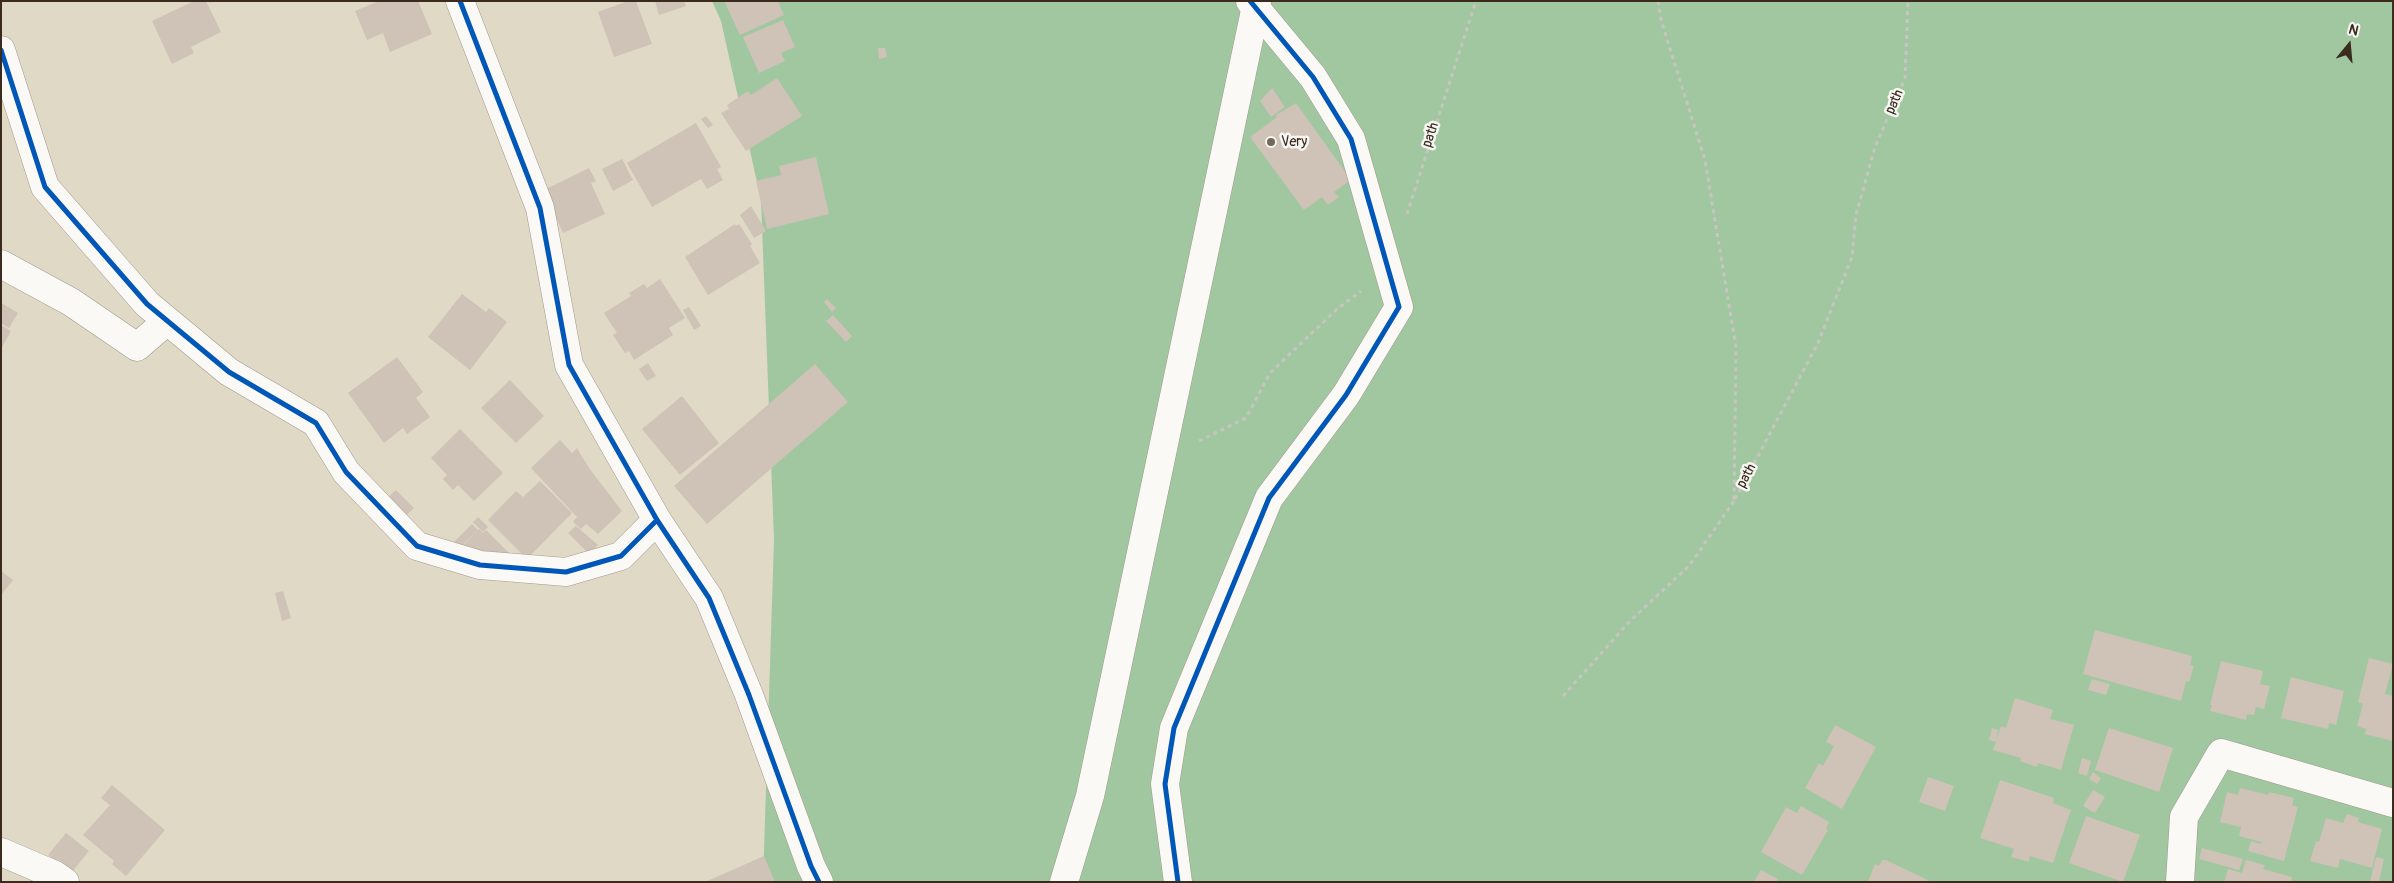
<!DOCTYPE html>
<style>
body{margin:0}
#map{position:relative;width:2394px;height:883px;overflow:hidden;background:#e0d9c6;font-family:Pangolin,sans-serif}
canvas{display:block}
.frame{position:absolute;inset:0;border:2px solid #3b2a1e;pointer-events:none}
.north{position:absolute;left:2324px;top:20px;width:50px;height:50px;-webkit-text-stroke:4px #f6f6f2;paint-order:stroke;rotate:17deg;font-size:14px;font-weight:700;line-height:20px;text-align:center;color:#3b2a1e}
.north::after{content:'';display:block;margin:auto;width:18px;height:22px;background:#3b2a1e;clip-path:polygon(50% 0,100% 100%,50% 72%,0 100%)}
</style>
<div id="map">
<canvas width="2394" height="883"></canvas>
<div class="frame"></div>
<div class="north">N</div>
</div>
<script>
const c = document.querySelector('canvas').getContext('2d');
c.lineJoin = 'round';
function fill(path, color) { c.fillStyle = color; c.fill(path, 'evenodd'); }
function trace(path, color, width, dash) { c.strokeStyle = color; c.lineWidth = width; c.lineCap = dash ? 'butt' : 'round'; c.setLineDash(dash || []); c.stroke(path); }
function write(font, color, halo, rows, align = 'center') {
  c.font = font + ' Pangolin,sans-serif'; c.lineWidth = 5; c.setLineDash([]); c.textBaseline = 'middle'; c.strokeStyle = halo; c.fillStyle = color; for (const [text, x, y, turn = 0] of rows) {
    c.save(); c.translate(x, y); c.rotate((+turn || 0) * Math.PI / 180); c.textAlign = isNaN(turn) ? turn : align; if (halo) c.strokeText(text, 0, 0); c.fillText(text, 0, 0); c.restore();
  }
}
const forest = new Path2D(`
 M712 1H2393V882H763L774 540 761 200 721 21Z`);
const building = new Path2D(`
 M194 1H206L221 32 191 47 194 53 172 64 152 21Z
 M379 1H418L432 34 390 52 383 33 367 40 355 11Z
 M628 1H636L652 44 614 57 598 12Z
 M655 1H684L686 6 659 15Z
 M724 1H778L784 15 740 35Z
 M783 20 795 47 781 53 785 61 759 73 743 37Z
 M878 48H885L887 57 879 59Z
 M777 78 802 116 746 151 721 113 729 109 727 105 748 91 751 95Z
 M1272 88 1285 107 1271 117 1260 101Z
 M1296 103 1351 180 1334 192 1339 197 1328 205 1322 197 1304 210 1250 137 1277 117 1276 115Z
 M706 116 713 125 708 128 701 119Z
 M696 123 721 167 717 169 723 180 707 189 701 179 652 207 627 163Z
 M816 157 829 214 767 229 756 181 781 175 779 166Z
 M622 159 633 180 613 191 602 169Z
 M589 168 596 181 591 183 605 214 563 233 544 190Z
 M751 206 766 231 754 238 740 215Z
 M735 224 736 226 739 224 752 244 750 246 760 263 708 295 685 257Z
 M660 279 685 318 669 328 673 335 634 360 629 351 625 353 613 335 617 333 604 313 631 296 629 293 644 284 647 288Z
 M462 294 486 312 489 308 507 322 470 370 428 337Z
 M827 299 836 308 832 312 824 302Z
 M1 303 18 313 9 328 1 323Z
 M689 307 701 326 694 330 683 310Z
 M833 315 852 336 846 342 826 321Z
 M1 325 11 331 1 349Z
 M397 357 423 392 416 398 430 417 407 434 403 428 384 443 348 393Z
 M648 363 656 376 647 381 639 369Z
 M815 364 848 402 707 524 674 486Z
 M510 380 544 416 516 443 481 408Z
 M682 396 719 443 680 475 642 429Z
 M460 429 503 473 474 501 458 485 453 490 443 479 447 475 431 458Z
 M560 440 572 453 577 448 589 468 622 511 598 534 586 524 581 529 573 522 577 517 531 468Z
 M540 481 572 513 527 559 488 520 516 491 523 497Z
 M396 490 414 508 395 526 377 507Z
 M478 517 488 527 483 532 473 522Z
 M472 524 478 530 459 549 453 543Z
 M576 526 598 545 589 554 568 533Z
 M479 529 483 533 486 530 511 555 491 576 462 547Z
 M1 571 13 580 1 595Z
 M283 591 291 618 282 621 275 593Z
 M2095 630 2192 656 2190 665 2194 666 2189 682 2186 681 2181 701 2083 674Z
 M2369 658 2393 664 2385 694 2393 696V741L2365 734 2366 729 2357 726 2363 704 2358 702Z
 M2221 661 2263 671 2260 684 2270 686 2264 709 2256 707 2254 715 2247 714 2246 720 2210 711 2212 705H2210Z
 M2291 677 2344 691 2336 725 2329 723 2328 729 2281 718Z
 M2092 679 2110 684 2106 695 2088 690Z
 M2015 698 2053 710 2050 719 2074 725 2061 770 2038 763 2037 767 2020 761 2021 758 1993 750 1996 742 1989 740 1992 728 1998 730 1996 740 2001 726 2006 728Z
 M1835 725 1876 747 1842 809 1805 788 1819 763 1823 766 1834 746 1826 742Z
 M2109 728 2173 748 2159 792 2095 770Z
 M2082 758 2091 761 2087 776 2078 773Z
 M2093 772 2101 778 2097 784 2089 779Z
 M1928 777 1954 786 1945 811 1919 802Z
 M2000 780 2054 798 2053 803 2071 810 2053 863 2030 856 2029 862 2011 857 2014 849 1980 838Z
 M112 785 165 830 126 876 112 864 114 861 83 835 110 805 101 798Z
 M2240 788 2268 795 2269 792 2294 798 2292 805 2298 807 2284 861 2248 851 2251 841 2261 844V842L2239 836 2241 827 2220 822 2227 792 2238 795Z
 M2093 790 2105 797 2095 813 2083 806Z
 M1801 806 1829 822 1826 829 1828 830 1802 875 1761 852 1786 807 1797 813Z
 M2347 814 2359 818 2358 822 2382 829 2372 868 2340 859 2338 868 2310 861 2316 841 2319 842 2326 818 2343 823Z
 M2086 816 2140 835 2123 882 2069 863Z
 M66 833 89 851 71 873 48 855Z
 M2202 848 2243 859 2239 870 2199 859Z
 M764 856 775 882H705Z
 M2376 857 2384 859 2379 882H2370Z
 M1882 860H1886L1932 882H1868L1875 864 1879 866Z
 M2246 860 2265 865 2263 869 2292 877 2291 882H2224L2228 869 2242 873Z
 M1761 870 1778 879 1776 882H1754Z`);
const path = new Path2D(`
 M1658 1 1661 20 1705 160 1736 347 1734 501 1818 343 1852 257 1856 215 1875 147 1905 78 1908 1
 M1407 214 1476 1
 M1199 441 1246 418 1270 373 1337 309 1361 291
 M1563 696 1629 622 1689 566 1734 501`);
const minor = new Path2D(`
 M460 1 540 208 569 365 657 520 709 598 749 695 811 866 819 882
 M1 50 45 187 147 304 229 372 316 423 346 472 417 546 480 565 566 572 621 556 657 520
 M1 264 71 302 137 347 167 321
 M1 852 55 875 65 882
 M1178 882 1165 784 1174 728 1269 498 1346 395 1399 307 1351 139 1313 77 1250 1
 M2180 882 2184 817 2221 753 2393 803`);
const tertiary = new Path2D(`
 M1064 882 1090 796 1257 1`);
const cycleway = new Path2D(`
 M460 1 540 208 569 365 657 520 709 598 749 695 811 866 819 882
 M1 50 45 187 147 304 229 372 316 423 346 472 417 546 480 565 566 572 621 556 657 520
 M1178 882 1165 784 1174 728 1269 498 1346 395 1399 307 1351 139 1313 77 1250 1`);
const markers = [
 [1271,142,5,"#756759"]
];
const streetNames = [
 ["path",1895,102,-67],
 ["path",1431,135,-72],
 ["path",1747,476,-62]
];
const poiNames = [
 ["Very",1281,142]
];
fill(forest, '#a1c7a0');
fill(building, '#cfc2b6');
trace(minor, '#a19a8e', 29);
trace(tertiary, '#a19a8e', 29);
trace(path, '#c8c5c1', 3, [4, 4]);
trace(minor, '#faf9f6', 28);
trace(tertiary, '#faf9f6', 28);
trace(cycleway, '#0057b8', 5);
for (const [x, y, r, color] of markers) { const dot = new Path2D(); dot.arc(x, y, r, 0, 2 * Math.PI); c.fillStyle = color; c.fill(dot); trace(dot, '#f6f6f2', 2); }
write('14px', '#3b2a1e', '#f6f6f2', streetNames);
write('14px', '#3b2a1e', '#f6f6f2', poiNames, 'left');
</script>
